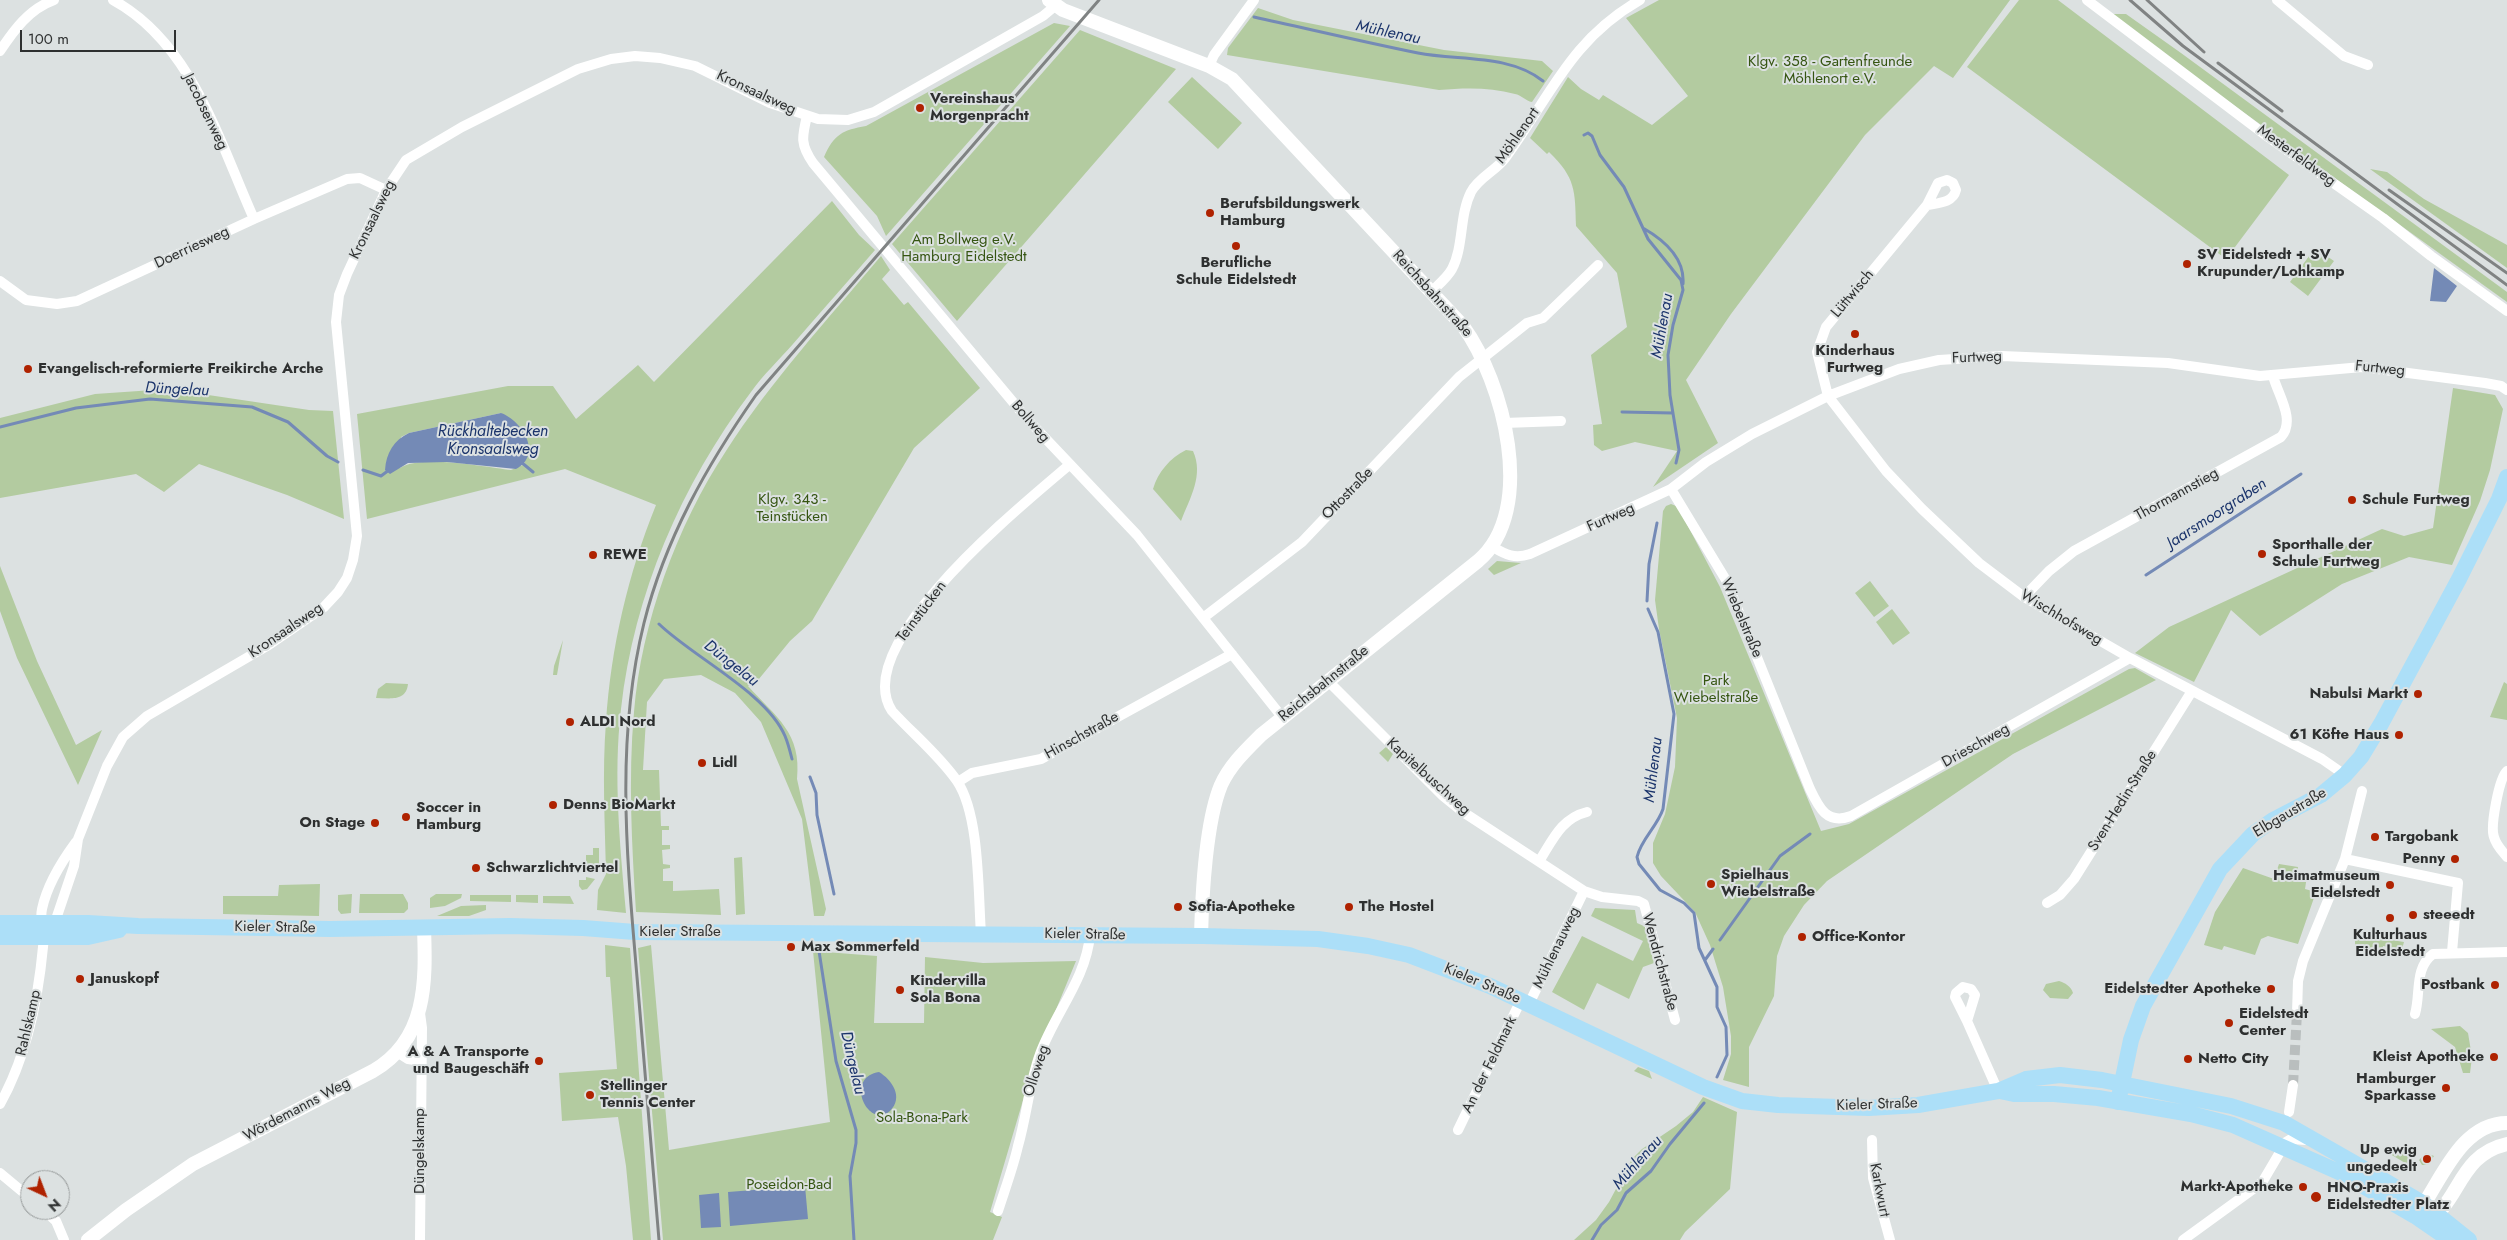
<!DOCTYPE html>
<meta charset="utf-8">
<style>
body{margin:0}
#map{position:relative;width:2507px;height:1240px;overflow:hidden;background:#dce1e1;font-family:Jost,sans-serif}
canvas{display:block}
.north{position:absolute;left:20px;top:1170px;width:50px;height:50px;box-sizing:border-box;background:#dce1e1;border:1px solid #969a9a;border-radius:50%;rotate:137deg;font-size:14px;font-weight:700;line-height:20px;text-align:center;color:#2e3030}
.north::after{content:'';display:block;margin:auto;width:18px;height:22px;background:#af2200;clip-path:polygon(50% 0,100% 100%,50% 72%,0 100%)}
.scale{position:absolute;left:20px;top:30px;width:156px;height:22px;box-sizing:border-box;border:2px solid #2e3030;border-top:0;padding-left:6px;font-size:15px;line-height:18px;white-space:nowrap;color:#2e3030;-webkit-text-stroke:4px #dce1e1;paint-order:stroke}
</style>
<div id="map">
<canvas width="2507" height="1240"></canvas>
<div class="north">N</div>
<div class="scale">100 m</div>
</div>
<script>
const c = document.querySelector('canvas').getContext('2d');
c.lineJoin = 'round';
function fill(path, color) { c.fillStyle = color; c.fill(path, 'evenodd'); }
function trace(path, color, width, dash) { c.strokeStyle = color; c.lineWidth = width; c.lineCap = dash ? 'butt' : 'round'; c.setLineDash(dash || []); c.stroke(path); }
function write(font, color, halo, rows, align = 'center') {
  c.font = font + ' Jost,sans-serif'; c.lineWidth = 4; c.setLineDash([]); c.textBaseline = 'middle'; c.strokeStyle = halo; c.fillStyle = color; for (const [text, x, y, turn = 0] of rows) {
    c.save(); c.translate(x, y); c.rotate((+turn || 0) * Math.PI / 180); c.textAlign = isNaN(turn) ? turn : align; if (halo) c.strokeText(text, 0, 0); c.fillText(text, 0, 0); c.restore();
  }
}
const green = new Path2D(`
 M1659 0H2010L1953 78 1934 66 1865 135 1731 314 1686 380 1718 443 1653 487 1677 451 1635 442 1602 451 1594 445 1593 425 1602 424 1591 355 1627 327 1617 273 1576 226C1575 191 1576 178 1549 152L1547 154 1530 138 1568 77 1581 89 1599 100 1603 95 1652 125 1688 96 1626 18Z
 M2019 0H2058L2289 175 2226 259 1967 67Z
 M1258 8 1293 20 1444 50 1542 61 1553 71 1532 102C1526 101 1521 95 1515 94 1490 87 1464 88 1439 90L1227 55 1228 48Z
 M2107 14H2126L2181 53 2507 292V302Z
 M1054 23 1070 26 886 236 877 216 824 157C834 134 843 130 866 126Z
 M1080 30 1176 69 957 321 892 244Z
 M1192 77 1242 123 1218 149 1168 102Z
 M2370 169 2387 172 2424 199 2507 245V268Z
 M832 201 859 235 875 250C848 281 820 313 793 344 779 360 763 375 751 392 681 485 634 594 621 709 613 777 620 845 626 913L597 910 598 890 606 874C605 824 602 772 606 722 611 647 628 574 656 505L565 469 367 519 357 414 508 386H553L576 419 638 365 654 382ZM501 413 525 464 511 470C487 467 419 454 400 468L401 437 409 433Z
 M2315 248 2334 261 2308 296 2290 282Z
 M881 256 890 270 882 279 904 305 908 302 980 388 914 448 812 621 790 641 754 685 748 686C776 717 802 733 797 779L826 909 824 916H814L802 819 761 722 735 693 701 675 664 679 647 702 643 770H659L661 826H669V830H662V845H670V849L662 850 663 864 670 865V868L663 869V881H673V891L719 889 721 915 636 912C632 846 628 779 634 712 641 624 677 525 726 451 771 381 828 319 881 256Z
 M2453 388 2495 395 2503 409 2490 470 2480 501 2452 565 2409 557 2342 584 2260 636 2231 610 2194 682 2135 653 2169 627 2382 529 2404 536 2433 528Z
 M168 389 309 410 333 411 344 519 287 495 199 464 164 492 136 474 0 498V418L95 394Z
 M1186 450 1193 451C1204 475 1190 498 1181 521L1153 489C1158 472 1170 458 1186 450Z
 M1671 504 1676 506 1680 511 1720 587 1821 831 1849 824 2129 669 2135 668 2156 680 2013 754 1827 881 1804 905 1784 936 1777 956 1774 996 1749 1047V1087L1723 1080 1731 1054V1036L1723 987 1710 945 1695 912 1661 876 1653 863V843L1665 814 1675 767 1677 718 1659 629 1655 600 1663 511 1666 506Z
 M1497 561 1521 563 1494 575 1488 569Z
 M0 566 37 661 76 745 102 730 78 785 17 658 0 611Z
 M1870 581 1889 606 1874 617 1855 593Z
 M1892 609 1910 633 1893 645 1876 622Z
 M563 640 557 675H553L554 666Z
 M2504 682 2507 684V720L2490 717Z
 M386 683 408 684C406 702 390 698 376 698L378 689Z
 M1386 747 1393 754 1388 762 1379 753Z
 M593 848H599V866L590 870 586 868V855H593Z
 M742 857 745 914 736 915 734 858Z
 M2279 864 2298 867 2297 875 2307 876 2305 889 2316 892 2298 944 2268 936 2261 939 2255 955 2224 946 2222 950 2204 945 2215 912 2243 868 2274 879Z
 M586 877 595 879 587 889 582 890 579 886V880H586Z
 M320 884 319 916 223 914V896H278L279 885Z
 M352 894 351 913 341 914 338 910V895Z
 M360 894H403L408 903V909L404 913H359Z
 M436 894H462L461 898 445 906 430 908V898Z
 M470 895H511V902L470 901Z
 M516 895H538V903L516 902Z
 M543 896H570L574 904 543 903Z
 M486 905V910L469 916H437L461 906Z
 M1595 908 1635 910 1637 923 1646 927 1654 963 1643 967 1629 999 1597 983 1584 1010 1552 992 1582 936 1633 961 1643 941 1591 916Z
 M2355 934 2404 942 2402 949 2383 946 2382 954H2355Z
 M605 945 630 948 651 1240H633L626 1166 618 1117 562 1121 559 1073 617 1069 610 977H606Z
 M651 945 669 1150 830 1122 813 951 877 956 874 1023H924L925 957 983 963 1076 961 1034 1063 990 1212 1002 1217 993 1240H663L638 948Z
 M2059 981C2065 983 2071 986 2073 993L2068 999 2050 998 2043 990 2046 984Z
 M2460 1026 2468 1033 2472 1057 2470 1073H2463L2455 1047 2431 1029Z
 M1638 1067 1649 1071 1652 1079 1634 1071Z
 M1703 1097 1737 1112 1730 1189 1685 1232 1680 1240H1574L1596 1220 1609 1202 1632 1159 1642 1149 1676 1126 1693 1112ZM1647 1150 1650 1153 1640 1166 1636 1158Z
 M2392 1150C2401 1156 2407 1151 2415 1163L2412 1167 2390 1154Z
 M2426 1153 2434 1156 2428 1165H2422L2419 1160Z`);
const water = new Path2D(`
 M2434 268 2457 286 2446 302 2430 301Z
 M501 413C523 421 543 455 516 469L447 462 408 463 390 474 385 470C386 453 394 440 409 433Z
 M879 1072C892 1080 904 1097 890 1111 869 1130 843 1078 879 1072Z
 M1647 1150H1651L1650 1153 1634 1172 1631 1171 1636 1158Z
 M805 1186 808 1219 730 1226 728 1192Z
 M719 1193 721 1227 701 1228 699 1195Z`);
const stream = new Path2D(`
 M1254 17C1309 29 1364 42 1418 53 1459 61 1509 54 1543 81
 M1584 135 1588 133 1592 136 1600 155 1624 187 1648 239 1681 280 1683 290 1673 325 1668 355 1670 395 1679 450 1676 463
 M1643 228C1664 240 1685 258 1683 284
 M1622 412 1673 413
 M0 427 76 408 150 399 252 407 288 422 327 456 338 462
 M521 462 533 472
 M363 470 381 476 389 470
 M2146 575 2301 474
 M1647 601 1649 564 1657 523
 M1648 609 1658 632 1674 714 1663 809C1657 827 1641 839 1637 857L1639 864 1660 890 1684 903 1694 913 1699 948 1717 987V1007L1726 1027 1727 1055 1717 1077
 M659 624C693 657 767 693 785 736 788 743 790 751 792 759
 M810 777 816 793 817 815 834 894
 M1720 940 1780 856 1810 834
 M819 951 836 1061 856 1130V1143L850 1176 854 1240
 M1705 960 1713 949
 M1592 1240 1601 1225 1617 1210 1626 1193 1651 1171 1670 1144 1704 1103`);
const streetTunnel = new Path2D(`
 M2293 1085 2297 1013`);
const street = new Path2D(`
 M113 0C192 43 219 141 254 219
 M2087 0 2268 137 2383 218 2431 256 2507 311
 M2277 0 2344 56 2368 65
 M0 51C14 30 29 9 54 0
 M1209 66 1214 55 1254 0
 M807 116C802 137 800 144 813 163L1028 420 1137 535 1282 717
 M1927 205C1938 203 1953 203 1956 190L1953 183 1947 180 1938 183 1927 205 1826 327 1817 352 1828 396 1886 471 1922 509 1979 563 2024 597 2130 658 2322 759 2345 775
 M0 281 26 300 57 304 77 301 254 219 347 179 360 178 386 190
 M1431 292C1438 285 1447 278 1452 269 1464 246 1459 216 1471 192 1479 177 1496 171 1506 157 1550 97 1570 40 1640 0
 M1504 423 1561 421
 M1671 489 1726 580 1810 789C1819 808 1827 825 1851 816L2130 658
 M1493 547C1506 555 1515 559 1530 554L1671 489 1706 462 1752 434 1828 396 1899 369 1939 360 2002 356 2168 363 2260 376 2362 367 2485 383 2501 386 2507 390
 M2024 597 2049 571 2074 551 2281 437C2296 420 2278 395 2273 376
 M1203 618 1302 542 1459 377 1527 323 1543 318 1598 265
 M1327 680 1442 795 1463 812 1584 891 1602 897 1638 901 1644 904 1675 1020
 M2507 771C2499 778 2490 827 2494 837 2496 845 2502 851 2507 857
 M958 782 972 773 1041 759 1232 654
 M2345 859 2458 883 2452 952
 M1540 860C1553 839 1562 818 1587 812
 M2047 903 2060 895 2074 879 2192 691
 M53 928 74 866 78 839 107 766 123 737 147 716 267 646 324 607 338 592 347 578 353 560 357 536 336 322 339 295 347 274 386 190 406 160 462 127 578 69 611 59 635 56 660 58 695 66 770 103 818 119 848 120 874 112 1043 16 1055 6
 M981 934C978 893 980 815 957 781 939 755 913 734 892 711 848 644 1024 504 1069 465
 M1529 1004 1584 891
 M2297 1013 2298 981 2303 961 2345 859 2362 791
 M2415 1014C2421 993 2414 968 2433 954L2507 952
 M1967 1021 1955 997 1956 993 1963 987 1971 989 1975 995 1967 1021 1998 1091
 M397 1052 408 1059 421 1061
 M0 1104C27 1056 38 1001 43 947 45 934 39 923 42 909 47 885 62 861 76 842
 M2289 1112 2293 1085
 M1458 1130 1521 1000
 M1872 1140 1873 1178 1890 1240
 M0 1173 30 1198
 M44 1210 56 1221 64 1240
 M998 1211C1005 1189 1013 1168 1018 1146 1027 1115 1029 1084 1040 1054 1055 1013 1086 979 1090 935
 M420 1240 422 1028 420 1013
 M2183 1240 2256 1187 2263 1181 2286 1142 2291 1139 2306 1140`);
const secondary = new Path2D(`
 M1049 0 1063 10 1209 66 1232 79 1463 326C1503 381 1538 510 1478 561L1261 735C1246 750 1230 765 1221 785 1206 821 1202 896 1201 937
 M2507 1123C2464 1123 2444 1173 2424 1204L2422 1211 2424 1221C2460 1208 2456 1155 2507 1144
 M88 1240 126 1210 193 1164 373 1071C427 1040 426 982 424 928`);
const primary = new Path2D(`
 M0 923H88L138 926 330 929 510 926 583 928 635 932 1203 936 1318 939 1368 946 1409 955 1490 986 1703 1087 1742 1101 1778 1105 1869 1108 1918 1105 1998 1091 2026 1079 2060 1075 2102 1080 2231 1106 2284 1123 2354 1163 2424 1204 2469 1240
 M0 937H88L119 930
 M2000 1091 2014 1094H2054L2098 1098 2191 1114 2233 1125 2341 1173 2415 1216 2450 1240
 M2118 1102 2131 1040 2143 1006 2220 869 2253 834 2273 820 2321 795 2345 775 2361 757 2381 724 2459 579 2499 499 2507 477`);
const rail = new Path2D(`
 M2130 0 2183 46 2507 285
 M2147 0 2204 52
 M2218 63 2282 111
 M2389 190 2507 273
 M659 1240C652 1152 644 1065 637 977 627 859 615 740 644 623 665 539 707 465 756 395L1099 0`);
const markers = [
 [920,108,5,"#af2200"],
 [1210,213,5,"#af2200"],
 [1236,246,5,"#af2200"],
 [2187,264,5,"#af2200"],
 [1855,334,5,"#af2200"],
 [28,369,5,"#af2200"],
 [2352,500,5,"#af2200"],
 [2262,554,5,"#af2200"],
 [593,555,5,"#af2200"],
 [2418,694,5,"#af2200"],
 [570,722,5,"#af2200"],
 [2399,735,5,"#af2200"],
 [702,763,5,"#af2200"],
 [553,805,5,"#af2200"],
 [406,817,5,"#af2200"],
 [375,823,5,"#af2200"],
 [2375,837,5,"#af2200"],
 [2455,859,5,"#af2200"],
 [476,868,5,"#af2200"],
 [1711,884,5,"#af2200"],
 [2390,885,5,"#af2200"],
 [1178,907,5,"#af2200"],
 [1349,907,5,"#af2200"],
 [2413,915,5,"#af2200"],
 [2390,918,5,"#af2200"],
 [1802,937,5,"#af2200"],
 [791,947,5,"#af2200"],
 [80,979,5,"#af2200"],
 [2495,985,5,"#af2200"],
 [2271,989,5,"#af2200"],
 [900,990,5,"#af2200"],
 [2229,1023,5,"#af2200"],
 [2494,1057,5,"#af2200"],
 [2188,1059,5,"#af2200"],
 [539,1061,5,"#af2200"],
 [2446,1088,5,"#af2200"],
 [590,1095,5,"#af2200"],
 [2427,1159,5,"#af2200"],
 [2303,1187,5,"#af2200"],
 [2316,1197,6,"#af2200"]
];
const parkNames = [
 ["Klgv. 358 - Gartenfreunde",1830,62],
 ["Möhlenort e.V.",1830,79],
 ["Am Bollweg e.V.",964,240],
 ["Hamburg Eidelstedt",964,257],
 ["Klgv. 343 -",792,500],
 ["Teinstücken",792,517],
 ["Park",1716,681],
 ["Wiebelstraße",1716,698],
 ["Sola-Bona-Park",922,1118],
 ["Poseidon-Bad",789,1185]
];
const streetNames = [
 ["Kronsaalsweg",756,93,25],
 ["Jacobsenweg",205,112,64],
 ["Möhlenort",1518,136,-55],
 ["Mesterfeldweg",2296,156,36],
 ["Kronsaalsweg",373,220,-64],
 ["Doerriesweg",192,248,-25],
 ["Reichsbahnstraße",1432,294,48],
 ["Lüttwisch",1853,294,-50],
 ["Furtweg",1977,358,-2],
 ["Furtweg",2380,369,6],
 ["Bollweg",1030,422,49],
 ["Ottostraße",1348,494,-46],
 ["Thormannstieg",2177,495,-29],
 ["Furtweg",1611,518,-24],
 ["Teinstücken",922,612,-53],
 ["Wiebelstraße",1741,618,67],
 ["Wischhofsweg",2061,618,31],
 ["Kronsaalsweg",286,631,-34],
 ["Reichsbahnstraße",1324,684,-39],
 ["Hinschstraße",1082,736,-29],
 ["Drieschweg",1976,746,-29],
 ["Kapitelbuschweg",1428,777,42],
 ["Sven-Hedin-Straße",2123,801,-58],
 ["Elbgaustraße",2290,813,-31],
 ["Kieler Straße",275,928,1],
 ["Kieler Straße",680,932],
 ["Kieler Straße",1085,935,1],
 ["Mühlenauweg",1557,948,-64],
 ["Wendrichstraße",1659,962,75],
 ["Kieler Straße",1482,984,23],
 ["Rahlskamp",29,1023,-77],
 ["An der Feldmark",1490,1065,-64],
 ["Olloweg",1037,1071,-72],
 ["Kieler Straße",1877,1105,-2],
 ["Wördemanns Weg",297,1110,-28],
 ["Düngelskamp",420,1151,-90],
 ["Karkwurt",1879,1190,79]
];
const poiNames = [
 ["Vereinshaus",930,99],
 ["Morgenpracht",930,116],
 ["Berufsbildungswerk",1220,204],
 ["Hamburg",1220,221],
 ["SV Eidelstedt + SV",2197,255],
 ["Krupunder/Lohkamp",2197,272],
 ["Berufliche",1236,263,"center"],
 ["Schule Eidelstedt",1236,280,"center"],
 ["Kinderhaus",1855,351,"center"],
 ["Furtweg",1855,368,"center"],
 ["Evangelisch-reformierte Freikirche Arche",38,369],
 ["Schule Furtweg",2362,500],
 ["Sporthalle der",2272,545],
 ["Schule Furtweg",2272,562],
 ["REWE",603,555],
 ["Nabulsi Markt",2408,694,"right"],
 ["ALDI Nord",580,722],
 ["61 Köfte Haus",2389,735,"right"],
 ["Lidl",712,763],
 ["Denns BioMarkt",563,805],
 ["Soccer in",416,808],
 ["Hamburg",416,825],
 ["On Stage",365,823,"right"],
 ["Targobank",2385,837],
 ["Penny",2445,859,"right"],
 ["Schwarzlichtviertel",486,868],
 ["Spielhaus",1721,875],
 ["Wiebelstraße",1721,892],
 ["Heimatmuseum",2380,876,"right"],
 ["Eidelstedt",2380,893,"right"],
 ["Sofia-Apotheke",1188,907],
 ["The Hostel",1359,907],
 ["steeedt",2423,915],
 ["Kulturhaus",2390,935,"center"],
 ["Eidelstedt",2390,952,"center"],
 ["Office-Kontor",1812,937],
 ["Max Sommerfeld",801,947],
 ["Januskopf",90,979],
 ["Kindervilla",910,981],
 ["Sola Bona",910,998],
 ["Postbank",2485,985,"right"],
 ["Eidelstedter Apotheke",2261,989,"right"],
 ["Eidelstedt",2239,1014],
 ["Center",2239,1031],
 ["A & A Transporte",529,1052,"right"],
 ["und Baugeschäft",529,1069,"right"],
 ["Kleist Apotheke",2484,1057,"right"],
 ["Netto City",2198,1059],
 ["Hamburger",2436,1079,"right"],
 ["Sparkasse",2436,1096,"right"],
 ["Stellinger",600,1086],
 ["Tennis Center",600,1103],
 ["Up ewig",2417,1150,"right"],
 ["ungedeelt",2417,1167,"right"],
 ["Markt-Apotheke",2293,1187,"right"],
 ["HNO-Praxis",2327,1188],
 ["Eidelstedter Platz",2327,1205]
];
const waterNames = [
 ["Mühlenau",1388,33,12],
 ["Mühlenau",1663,326,-80],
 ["Düngelau",177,390,3],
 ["Rückhaltebecken",493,432],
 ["Kronsaalsweg",493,450],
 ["Jaarsmoorgraben",2217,514,-33],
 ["Düngelau",731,664,38],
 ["Mühlenau",1654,770,-83],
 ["Düngelau",852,1063,77],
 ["Mühlenau",1638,1163,-48]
];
fill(green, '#b3cba0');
fill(water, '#748ab6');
trace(stream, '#748ab6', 3);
trace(streetTunnel, '#b9bebe', 10, [10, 5]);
trace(street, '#fff', 10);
trace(secondary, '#fff', 14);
trace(primary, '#acdff8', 16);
trace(rail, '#808383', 3);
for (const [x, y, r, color] of markers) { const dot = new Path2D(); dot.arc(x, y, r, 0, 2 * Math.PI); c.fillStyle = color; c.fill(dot); trace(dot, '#dce1e1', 2); }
write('15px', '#355511', '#dce1e1', parkNames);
write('15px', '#2e3030', '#dce1e1', streetNames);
write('bold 15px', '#2e3030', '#dce1e1', poiNames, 'left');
write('italic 16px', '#1b346b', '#dce1e1', waterNames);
</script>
